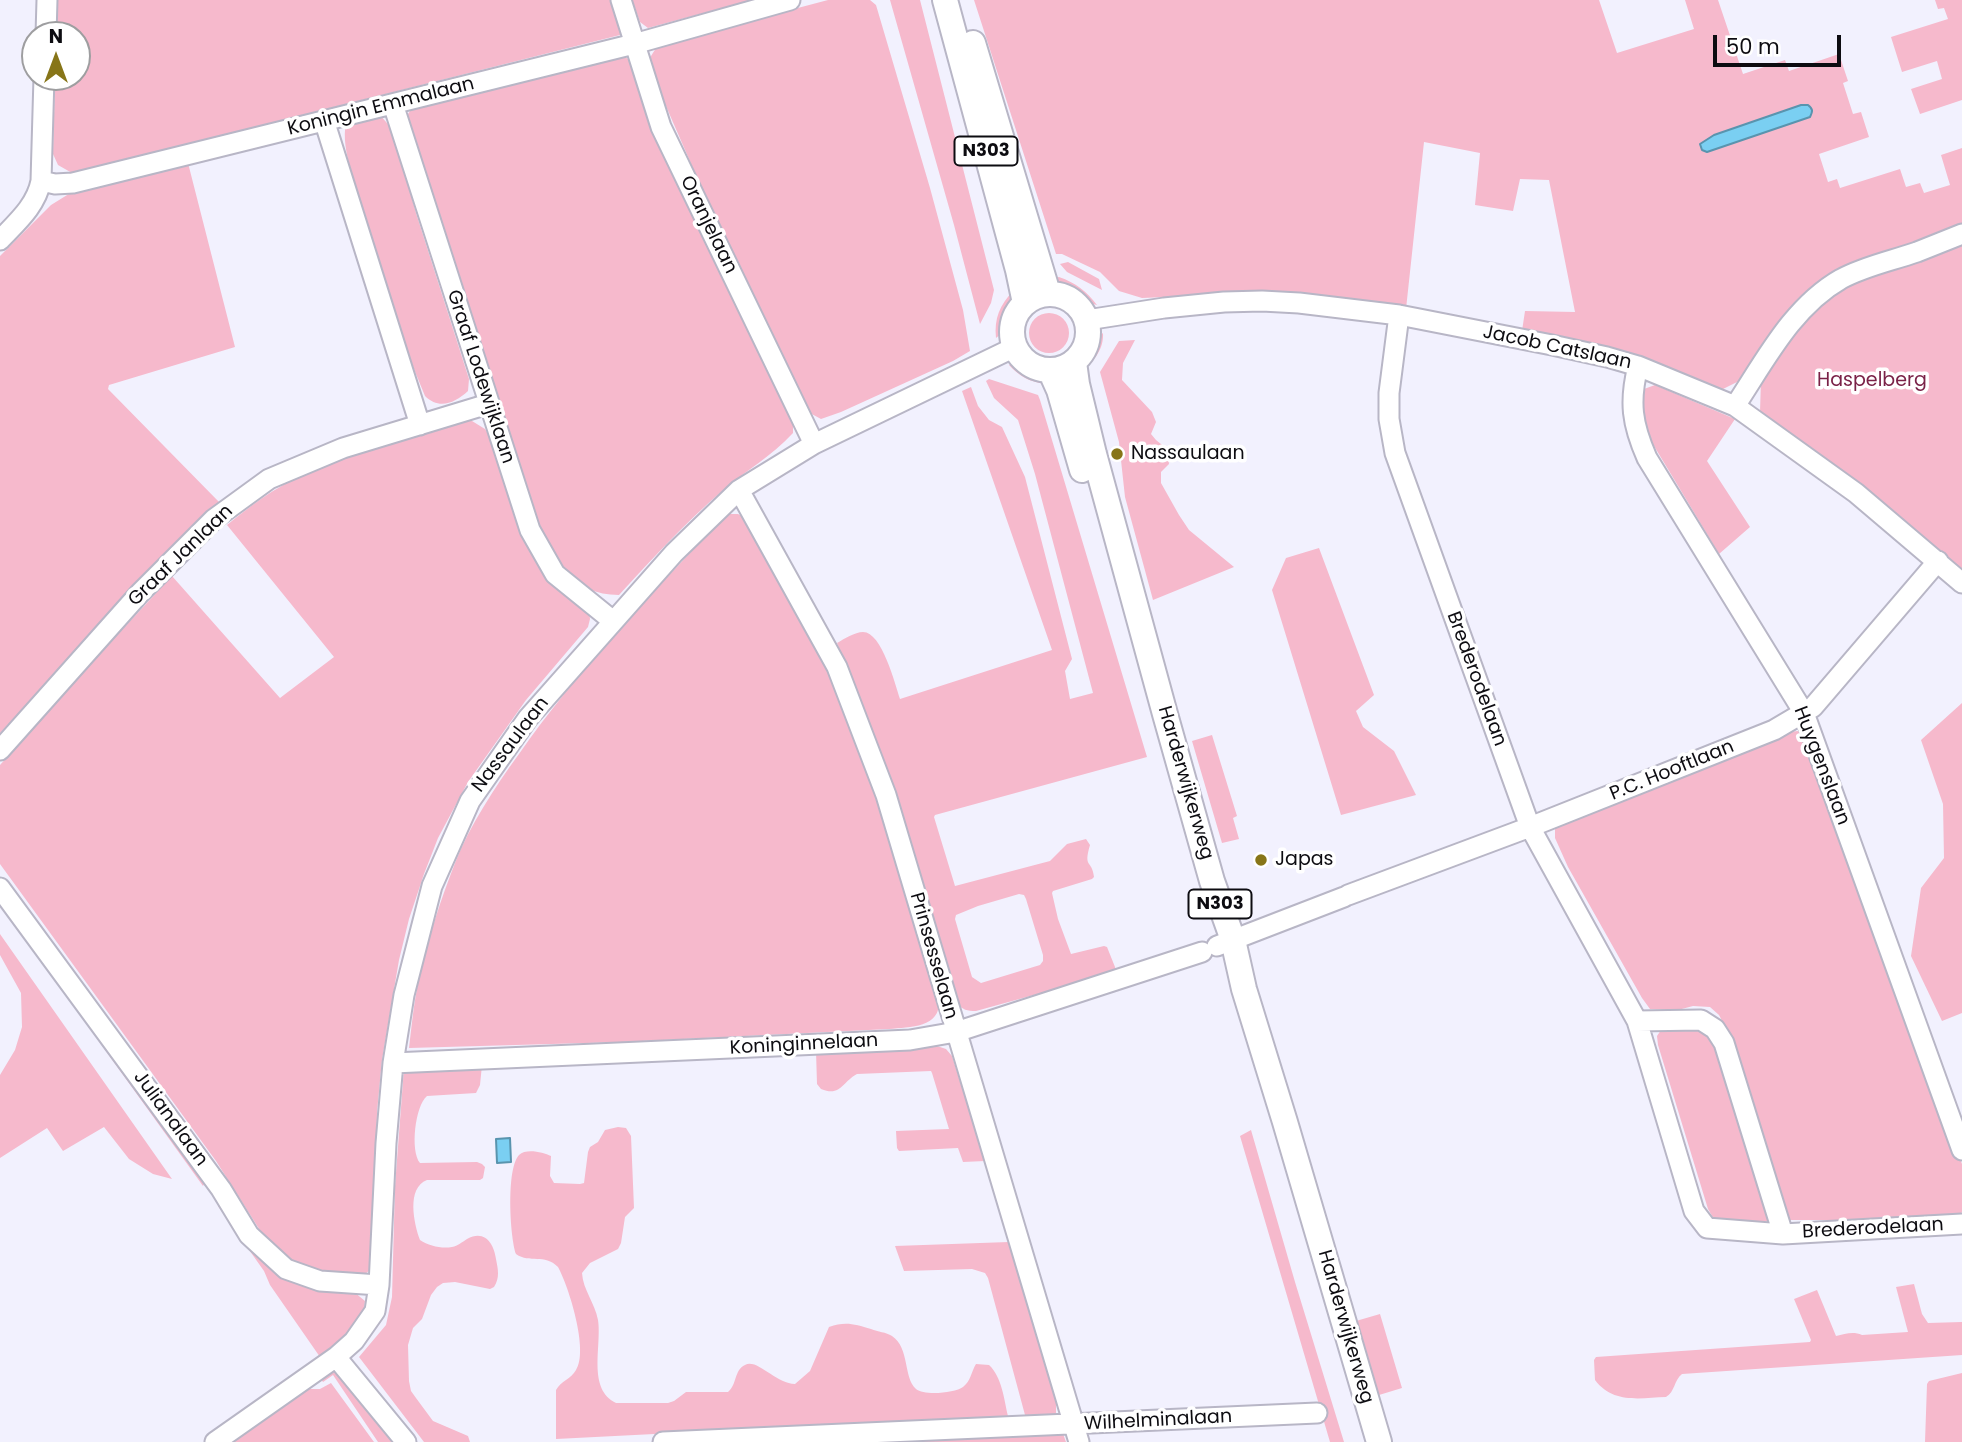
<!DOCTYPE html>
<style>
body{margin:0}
#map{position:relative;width:1962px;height:1442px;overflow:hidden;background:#f2f1fe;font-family:Poppins,sans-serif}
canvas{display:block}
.north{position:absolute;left:21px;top:21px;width:70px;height:70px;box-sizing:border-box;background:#fff;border:2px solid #9e9ea0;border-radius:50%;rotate:0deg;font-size:19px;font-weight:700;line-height:28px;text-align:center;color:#0d0c11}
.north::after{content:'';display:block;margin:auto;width:24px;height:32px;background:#877518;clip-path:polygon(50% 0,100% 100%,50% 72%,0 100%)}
.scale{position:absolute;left:1713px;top:35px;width:128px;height:32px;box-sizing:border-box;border:4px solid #0d0c11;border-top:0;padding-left:9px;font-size:21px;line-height:24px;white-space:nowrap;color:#0d0c11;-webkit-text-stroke:5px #fff;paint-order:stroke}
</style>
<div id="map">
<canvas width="1962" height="1442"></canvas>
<div class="north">N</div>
<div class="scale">50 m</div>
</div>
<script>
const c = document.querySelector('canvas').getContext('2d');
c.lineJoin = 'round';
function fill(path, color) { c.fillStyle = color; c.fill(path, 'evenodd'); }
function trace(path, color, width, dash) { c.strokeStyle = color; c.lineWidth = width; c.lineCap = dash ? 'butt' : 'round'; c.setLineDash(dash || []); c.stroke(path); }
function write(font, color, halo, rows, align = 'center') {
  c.font = font + ' Poppins,sans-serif'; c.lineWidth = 7; c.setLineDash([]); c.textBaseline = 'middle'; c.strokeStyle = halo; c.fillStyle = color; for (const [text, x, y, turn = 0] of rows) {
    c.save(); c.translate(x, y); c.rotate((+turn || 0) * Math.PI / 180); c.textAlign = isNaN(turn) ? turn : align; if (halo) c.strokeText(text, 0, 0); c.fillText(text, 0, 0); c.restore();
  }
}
const green = new Path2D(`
 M57 0H614L624 34 72 173 58 165 53 154 55 77H77V35H56Z
 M632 0H747L748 1 648 28 640 22Z
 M828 0H870L876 5 930 188 963 310 970 351 953 361 841 412 821 419 808 412 702 189 659 90 651 67V56L658 45Z
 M890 0H920L994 290 991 303 980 324 954 225Z
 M974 0H1599L1617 53 1694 29 1685 0H1718L1743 74 1785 60 1789 71 1839 54 1848 81 1843 83 1853 114 1861 112 1869 137 1819 154 1828 182 1837 179 1840 188 1900 169 1906 187 1920 183 1924 193 1950 185 1941 155 1962 148V228L1825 277 1770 338 1741 380 1721 390 1615 349 1522 331 1525 311 1575 312 1549 180 1520 179 1513 211 1475 205 1480 153 1424 142 1406 309 1285 292 1142 298 1119 291 1100 272 1062 254H1056ZM1801 105 1810 117 1707 152 1714 135Z
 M1935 0H1962V100L1920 114 1911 89 1942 79 1937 61 1902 72 1891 37 1948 19 1944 8 1938 9Z
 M622 54 629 60 661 141 793 423V433C772 456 745 471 722 491 685 523 652 559 619 595 572 595 556 560 535 526L408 125V114L413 106Z
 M380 115 393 130 416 213 469 379 468 391C455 403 439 410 425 396 400 338 384 277 366 217 358 190 340 150 346 123Z
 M188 163 235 347 109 385 108 389 220 503C171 545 127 593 83 641 55 672 29 703 0 733V256L51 205 72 192Z
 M1962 244V571L1760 412 1761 379 1815 305 1869 274Z
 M1068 262 1099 279 1102 290 1067 272 1060 264Z
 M1059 277C1076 283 1086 291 1097 305 1079 301 1061 293 1051 278Z
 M1013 291C1018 307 1010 328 996 338 994 318 1000 305 1013 291Z
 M1029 333a20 20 0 1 1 40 0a20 20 0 1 1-40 0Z
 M1103 333C1104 349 1094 360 1084 371 1084 354 1089 343 1103 333Z
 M1135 340 1123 363 1122 380 1152 412 1156 422 1151 434 1156 440 1167 449 1169 464 1161 472V483L1179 515 1189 530 1234 567 1153 600 1125 497 1119 442 1100 372 1119 341Z
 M1015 364C1032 366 1041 372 1050 385 1032 382 1022 379 1009 365Z
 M989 379 1038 395 1040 400 1147 757 935 815 934 817 955 886 1050 861 1067 844 1086 839 1090 845C1083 869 1092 859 1094 877L1092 879 1053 891 1052 893 1058 919 1071 954 1104 946 1107 947 1117 972 976 1011C967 1011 963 1010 956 1003L899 809 872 729 837 643C844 639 855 632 863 632 882 632 895 684 900 699L1052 650 962 391 971 387 978 406 989 420 1002 427 1025 477 1072 659 1065 671 1070 699 1093 693 1035 474 1018 420 994 398 986 381ZM1019 894 1024 895 1026 899 1043 955V961L1040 965 981 983 972 977 955 919 956 915 978 906Z
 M1655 385 1735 419 1707 461 1750 527 1719 554 1645 431 1638 404 1644 389Z
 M462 421H472L485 429 493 442 506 481 589 610 590 619 588 627 526 700 468 782 438 838 424 874 409 919 399 960 382 1060 377 1112 376 1181 370 1270 364 1275 325 1273 302 1267 268 1243 216 1161 0 864V765L106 647 172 576 280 698 334 657 227 525C238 516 249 507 261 499 315 461 399 439 462 421Z
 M729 514H738L747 519 828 668 886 823 939 1000C941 1028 910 1027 889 1029L622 1042 409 1048C412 1024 414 999 420 975 428 938 441 899 455 863 470 825 495 787 519 754 577 671 647 599 716 525Z
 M1319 548 1374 695 1356 711 1363 727 1394 751 1416 795 1341 815 1272 590 1286 558Z
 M1962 703V1013L1942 1021 1911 956 1921 888 1944 858 1943 804 1921 740Z
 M1798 731 1806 737 1962 1164V1212L1959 1215 1925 1220H1788L1727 1030 1719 1015 1710 1007 1693 1006 1678 1010 1650 1009 1642 998 1568 867 1555 838V826L1789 732Z
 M1212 735 1237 816 1233 818 1239 839 1222 843 1192 741Z
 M0 904 157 1116 204 1184 203 1186Z
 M0 934 172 1179 153 1174 129 1159 104 1127 63 1151 47 1128 0 1158V1075L15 1050 22 1027 21 993 0 955Z
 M1696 1024 1716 1040 1769 1221 1740 1223 1715 1221 1708 1209 1658 1045 1657 1036 1663 1027Z
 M934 1045 946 1049 952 1056 985 1161 963 1162 958 1148 899 1151 897 1148 896 1131 949 1129 932 1073 931 1071 857 1074C842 1082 841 1097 821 1089L817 1084 816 1051Z
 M482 1065 480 1085 476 1093 427 1096C415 1106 410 1151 420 1163L477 1162 482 1164 485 1167 483 1178 480 1180H427C406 1188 414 1224 420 1240 429 1246 442 1249 452 1247 458 1246 462 1242 467 1239 485 1229 494 1244 496 1259 498 1270 500 1277 494 1287L490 1289 455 1282 443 1283 437 1287 431 1295 422 1319 413 1328 408 1345 409 1381 411 1391 416 1398 433 1421 468 1436 470 1442H424L359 1357 386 1325 392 1297 395 1186 404 1068Z
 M618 1127 626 1128 631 1136 634 1208 625 1217 621 1243 618 1249 590 1263 582 1273C583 1290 595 1303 598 1320 602 1346 587 1389 616 1403H668L674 1401 686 1392H728C737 1385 734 1370 745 1365 757 1358 776 1384 795 1384L810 1371 829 1327C845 1321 855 1324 871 1329 878 1332 886 1332 892 1336 910 1348 903 1377 916 1389 924 1396 955 1393 963 1387 971 1381 971 1372 976 1364L989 1365C1002 1377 1004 1399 1008 1416L556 1439V1390C561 1381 571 1379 576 1370 589 1351 569 1287 558 1267 544 1253 530 1264 516 1254 510 1236 506 1169 519 1155 526 1148 543 1152 551 1156L550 1176 554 1183 580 1184 584 1183 588 1152 590 1147 598 1142 605 1130Z
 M1251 1130 1295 1282 1344 1442H1330L1240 1136Z
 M220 1205 260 1256 354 1292 365 1301C364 1325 336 1342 320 1357L270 1285 264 1271 218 1206Z
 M1009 1242 1056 1394V1414L1025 1415 988 1278 985 1273 972 1269 904 1271 895 1246Z
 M1914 1284 1922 1314 1928 1323 1962 1322V1355L1682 1374C1674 1380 1675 1392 1666 1397 1640 1398 1613 1404 1595 1380L1594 1360 1596 1357 1810 1342 1811 1340 1794 1299 1817 1290 1836 1336C1845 1334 1853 1331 1862 1335L1908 1332 1896 1287Z
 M1380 1314 1402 1388 1379 1395 1356 1321Z
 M327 1371 341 1374 392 1442H378L333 1375 323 1382 318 1375Z
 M1962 1373V1442H1925L1927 1384 1929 1381Z
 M331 1383 374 1442H234L307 1389H320Z
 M1062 1431 1066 1442H850Z`);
const water = new Path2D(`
 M1801 105H1808C1813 109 1813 111 1810 117L1707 152 1702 150 1700 144 1714 135Z
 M510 1138 511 1162 497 1163 496 1139Z`);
const minor = new Path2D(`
 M621 0 661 127 814 444
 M46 35 47 0
 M393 104 530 530 555 574 613 621
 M324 120 420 425
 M41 181 55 184 73 183 634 44 790 0
 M0 240C17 222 36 206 41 181L44 77
 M1399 315 1389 393V419L1395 453 1530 827 1637 1021 1694 1211 1707 1228 1783 1234 1962 1224
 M1087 320 1164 308 1224 302 1262 301 1299 303 1399 315 1552 345 1607 357 1638 366 1735 406 1856 493 1962 583
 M1638 366C1629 402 1632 424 1647 458L1804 713 1962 1150
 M1735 406C1765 361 1792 307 1841 279 1865 266 1891 261 1917 252 1932 246 1947 240 1962 234
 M739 490 837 667 886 795 1079 1442
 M0 750 140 593 214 519 269 479 343 448 488 404
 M0 888 221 1189 249 1235 286 1269 320 1281 379 1285
 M1348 895 1530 827 1774 730 1813 707 1938 561
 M1217 946 1344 897
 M1637 1021 1701 1020 1715 1029 1724 1043 1783 1234
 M393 1063 910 1040 956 1032 1202 952
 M336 1357 406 1442
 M215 1442 336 1357 354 1341 375 1311 379 1285 386 1143 393 1063 404 995 432 886 470 801 528 718 674 553 739 490 814 444 1015 347
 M663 1442 1317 1413`);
const major = new Path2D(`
 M945 0 1018 270 1025 303
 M973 43 1048 293
 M1012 332a38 38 0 1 1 76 0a38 38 0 1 1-76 0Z
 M1074 362 1077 384 1094 454 1165 714 1212 881 1233 940 1244 989 1285 1122 1379 1442
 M1050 370 1059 390 1082 470`);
const markers = [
 [1117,454,7,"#877518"],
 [1261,860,7,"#877518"]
];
const shields = [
 [986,151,63],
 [1220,904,63]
];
const shieldNames = [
 ["N303",986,151],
 ["N303",1220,904]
];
const streetNames = [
 ["Koningin Emmalaan",381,107,-14],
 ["Oranjelaan",708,225,64],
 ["Jacob Catslaan",1557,348,12],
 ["Graaf Lodewijklaan",480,377,72],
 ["Graaf Janlaan",181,556,-44],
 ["Brederodelaan",1476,679,70],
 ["Nassaulaan",511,745,-53],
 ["Huygenslaan",1821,766,69],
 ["P.C. Hooftlaan",1672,771,-22],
 ["Harderwijkerweg",1185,783,74],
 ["Prinsesselaan",933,956,74],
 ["Koninginnelaan",804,1045,-3],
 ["Julianalaan",170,1119,54],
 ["Brederodelaan",1873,1229,-3],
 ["Harderwijkerweg",1345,1327,74],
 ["Wilhelminalaan",1158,1421,-3]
];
const parkNames = [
 ["Haspelberg",1872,381]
];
const poiNames = [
 ["Nassaulaan",1131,454],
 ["Japas",1275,860]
];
fill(green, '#f6b9cc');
fill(water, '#7acff2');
trace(water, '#5994ae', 2);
trace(minor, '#b8b6c6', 23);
trace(major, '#b8b6c6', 28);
trace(minor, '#fff', 19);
trace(major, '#fff', 24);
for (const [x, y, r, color] of markers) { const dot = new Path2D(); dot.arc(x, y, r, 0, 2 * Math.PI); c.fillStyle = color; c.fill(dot); trace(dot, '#fff', 2.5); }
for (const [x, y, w] of shields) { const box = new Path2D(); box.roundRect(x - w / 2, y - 14.5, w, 29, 5); c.fillStyle = '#fff'; c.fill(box); trace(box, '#0d0c11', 2); }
write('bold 18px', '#0d0c11', null, shieldNames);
write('19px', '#0d0c11', '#fff', streetNames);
write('19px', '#7a2248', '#fff', parkNames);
write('19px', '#0d0c11', '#fff', poiNames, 'left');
</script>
